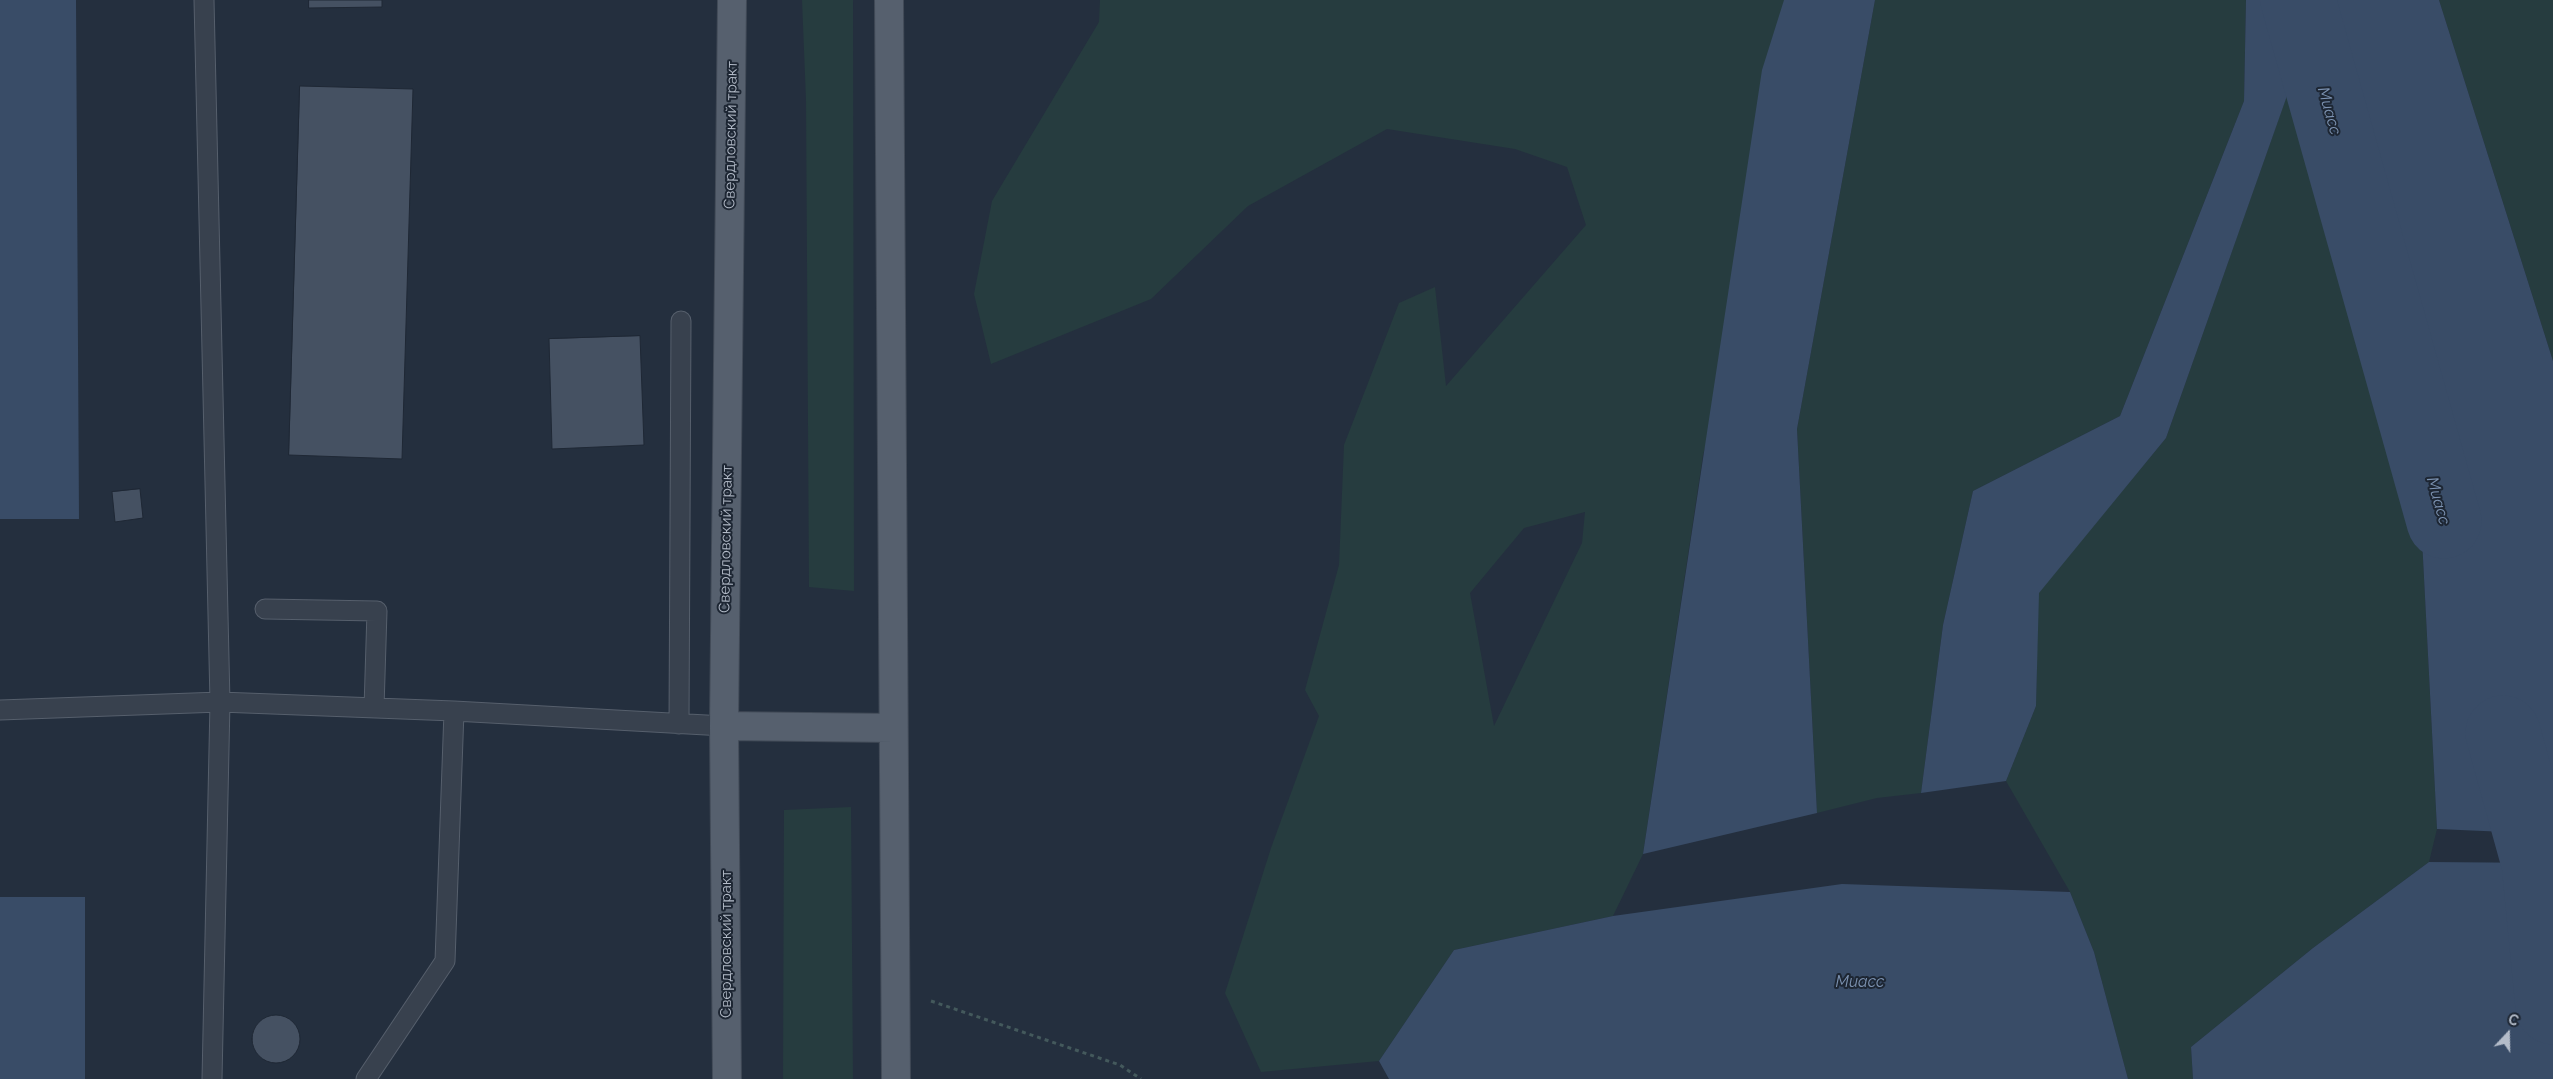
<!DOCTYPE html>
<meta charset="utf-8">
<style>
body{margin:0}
#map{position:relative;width:2553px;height:1079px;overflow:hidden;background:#242f3e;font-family:Raleway,sans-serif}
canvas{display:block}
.north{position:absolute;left:2483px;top:1009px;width:50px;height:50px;-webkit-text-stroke:4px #1d2633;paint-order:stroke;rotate:21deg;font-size:14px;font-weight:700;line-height:20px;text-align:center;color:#b4bcc9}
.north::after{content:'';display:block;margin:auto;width:18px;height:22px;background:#b4bcc9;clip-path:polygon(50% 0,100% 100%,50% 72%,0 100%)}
</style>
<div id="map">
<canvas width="2553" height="1079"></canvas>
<div class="north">С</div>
</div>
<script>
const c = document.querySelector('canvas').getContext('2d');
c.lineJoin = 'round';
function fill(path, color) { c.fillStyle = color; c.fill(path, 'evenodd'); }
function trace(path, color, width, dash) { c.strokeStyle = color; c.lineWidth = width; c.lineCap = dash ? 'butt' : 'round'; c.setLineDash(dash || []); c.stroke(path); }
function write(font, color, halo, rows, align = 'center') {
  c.font = font + ' Raleway,sans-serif'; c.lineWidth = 4; c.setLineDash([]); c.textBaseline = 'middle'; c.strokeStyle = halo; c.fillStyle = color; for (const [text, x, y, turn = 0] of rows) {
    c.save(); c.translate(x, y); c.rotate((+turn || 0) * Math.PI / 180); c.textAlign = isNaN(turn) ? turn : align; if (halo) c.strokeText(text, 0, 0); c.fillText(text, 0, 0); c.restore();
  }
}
const green = new Path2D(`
 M802 0H853L854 591 809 587 806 100Z
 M1100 0H1822L1703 455 1643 854 1613 916 1454 950 1379 1061 1261 1072 1225 993 1271 848 1319 716 1305 690 1339 565 1344 445 1399 303 1435 287 1446 386 1586 225 1567 167 1515 149 1387 129 1248 206 1151 299 991 364 974 294 992 201 1099 22ZM1585 512 1582 543 1494 726 1470 593 1524 528Z
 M1875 0H2246L2244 101 2120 416 1973 491 1943 625 1921 793 1877 798 1817 813 1797 429Z
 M2439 0H2553V361Z
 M2305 44 2413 365 2437 829 2429 862 2313 948 2191 1047 2193 1079H2128L2094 952 2070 892 2006 781 2036 706 2038 593 2166 438Z
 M851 807 853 1079H783L784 810Z`);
const water = new Path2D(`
 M0 0H76L79 519H0Z
 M1784 0H1875L1797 429 1817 813 1643 854 1762 70Z
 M2246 0H2439L2553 361V834L2437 829 2413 365 2305 45 2166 438 2039 593 2036 706 2006 781 1921 793 1943 625 1973 491 2120 416 2244 101Z
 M2429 862 2553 863V1079H2193L2191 1047 2313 948Z
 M1842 884 2070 892 2094 952 2128 1079H1389L1379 1061 1454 950 1613 916Z
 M0 897H85V1079H0Z`);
const river = new Path2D(`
 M2298 0 2444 521
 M2503 733 2539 863 2553 1007`);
const building = new Path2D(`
 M309 0H382V7L309 8Z
 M300 86 413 89 402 459 289 455Z
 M640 336 644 445 552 449 549 339Z
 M140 489 143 518 115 522 112 492Z
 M252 1039a24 24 0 1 1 48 0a24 24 0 1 1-48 0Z`);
const path = new Path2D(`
 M931 1001 1120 1065 1141 1079`);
const lane = new Path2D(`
 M204 0 220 702 212 1079
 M265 609 377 611 374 708
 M0 710 220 702 454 711 724 726
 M679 724 681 321
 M366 1079 445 961 454 711`);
const primary = new Path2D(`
 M889 0 896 1079
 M724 726 893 728
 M727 1079 724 726 732 0`);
const streetNames = [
 ["Свердловский тракт",731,135,-89],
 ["Свердловский тракт",726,539,-89],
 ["Свердловский тракт",726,944,-90]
];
const waterNames = [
 ["Миасс",2329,111,74],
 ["Миасс",2438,501,74],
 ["Миасс",1860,982]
];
fill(green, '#263c3f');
fill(water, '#394c67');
trace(river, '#394c67', 75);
fill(building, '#455162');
trace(building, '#1f2835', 1);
trace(lane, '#565f6c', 21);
trace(primary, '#414a57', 30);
trace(path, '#44595c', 3, [4, 4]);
trace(lane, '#38414e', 19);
trace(primary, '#56606e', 28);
write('15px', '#b4bcc9', '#1d2633', streetNames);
write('italic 16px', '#7c92b1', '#1d2633', waterNames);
</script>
